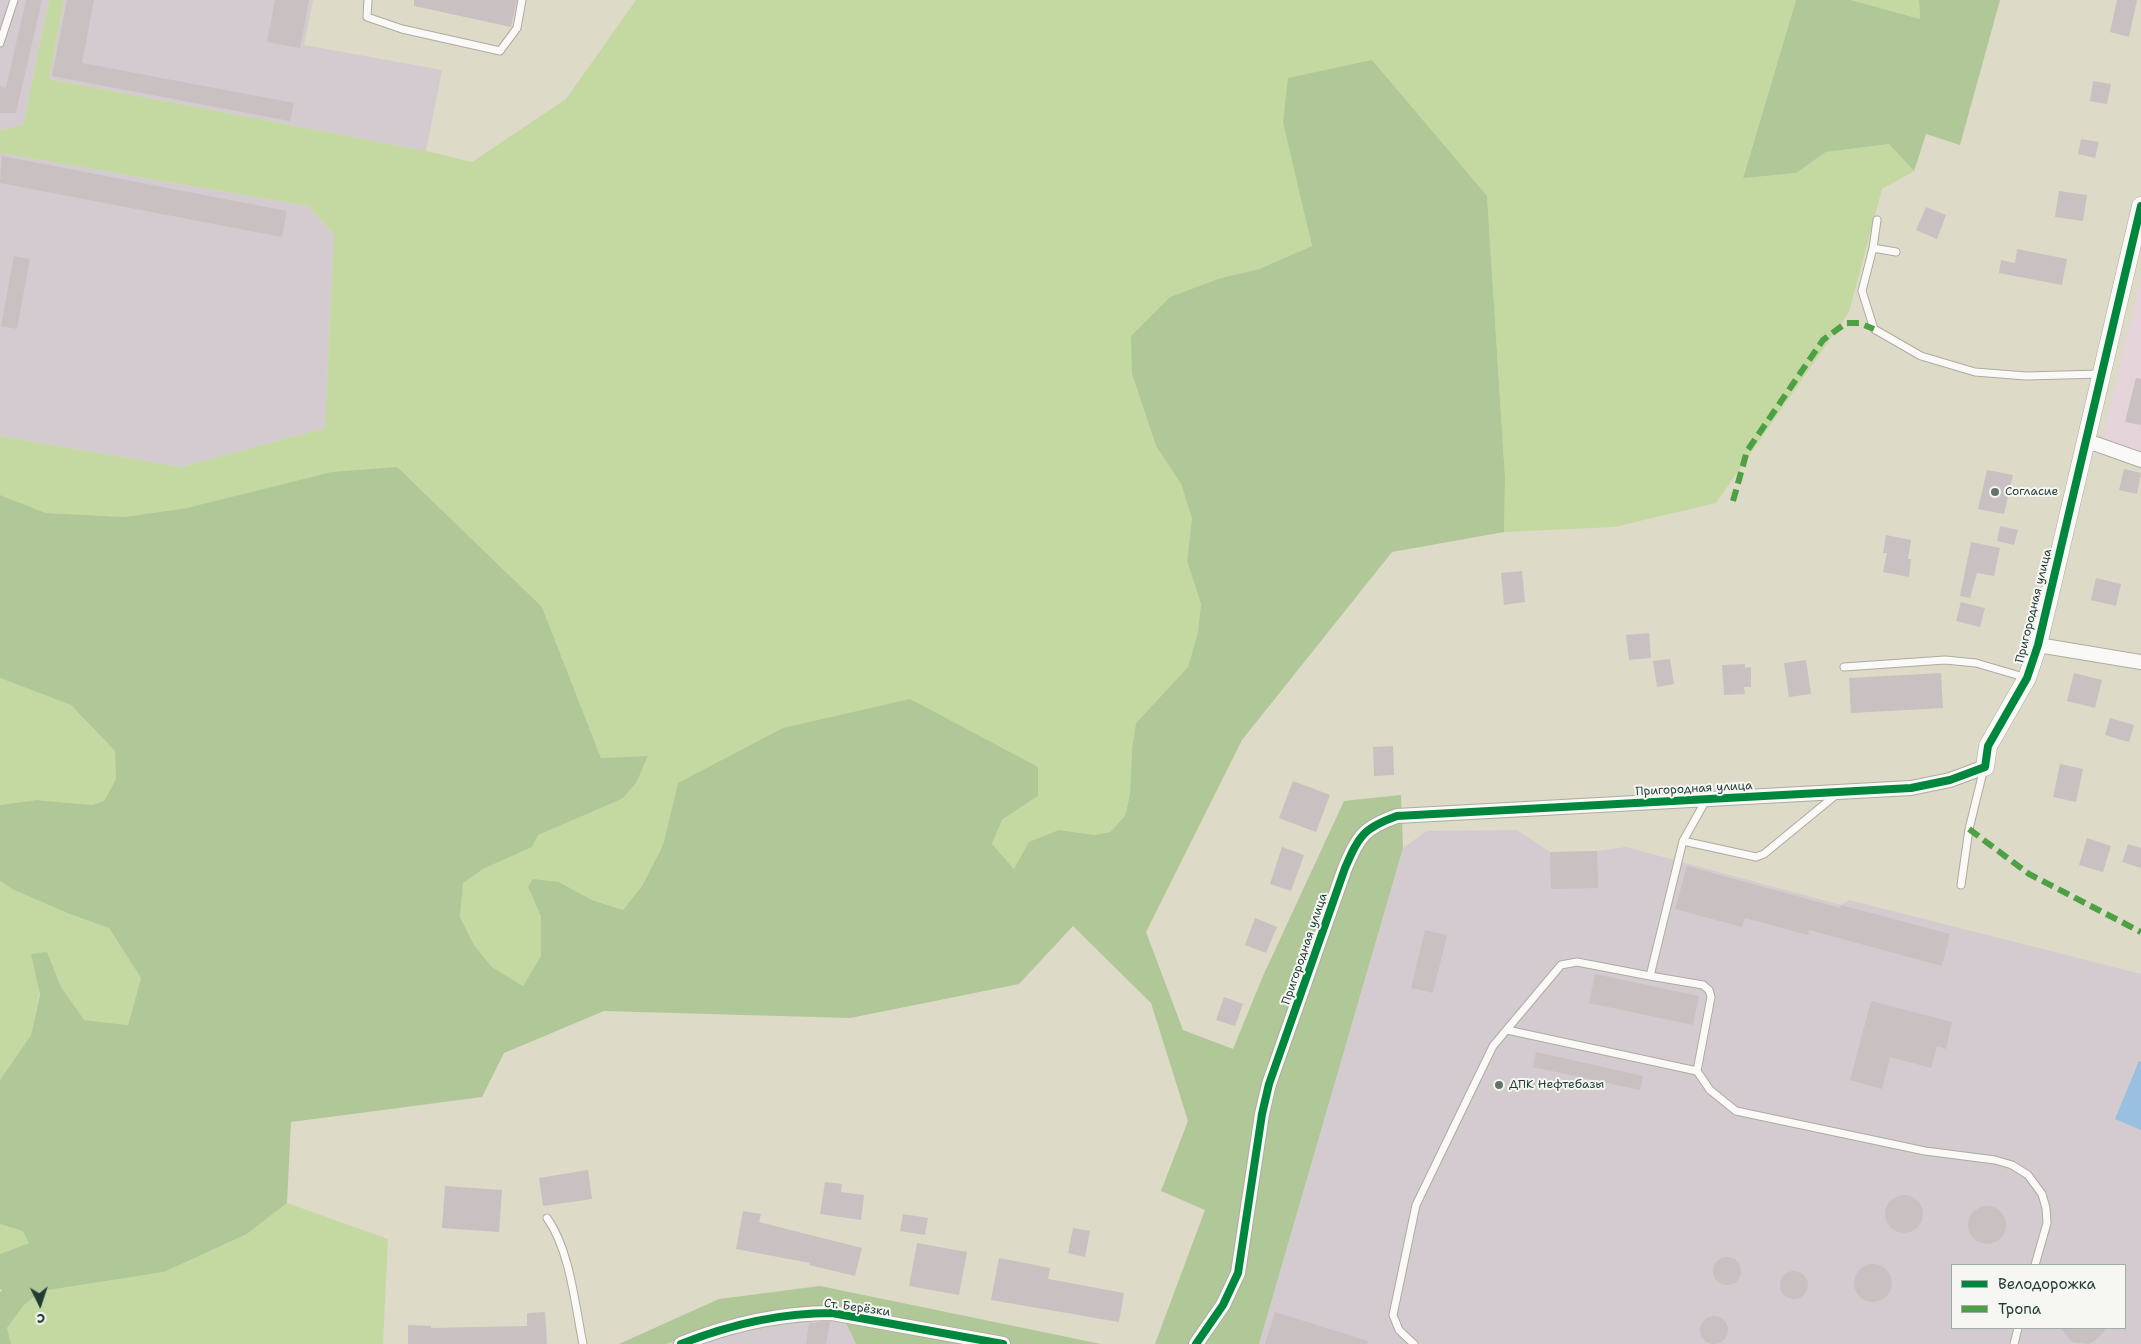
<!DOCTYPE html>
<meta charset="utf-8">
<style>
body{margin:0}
#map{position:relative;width:2141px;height:1344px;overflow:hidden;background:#dddac7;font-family:"Shantell Sans",sans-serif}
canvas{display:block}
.legend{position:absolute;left:1951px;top:1264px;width:175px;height:65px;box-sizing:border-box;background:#f6f6f2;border:1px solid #a0aca6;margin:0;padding:6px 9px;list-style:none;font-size:15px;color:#1f3d34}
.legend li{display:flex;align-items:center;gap:10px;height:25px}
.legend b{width:25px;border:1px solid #a0aca6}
.north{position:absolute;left:15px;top:1279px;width:50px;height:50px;-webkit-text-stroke:4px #f6f6f2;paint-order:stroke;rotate:176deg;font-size:14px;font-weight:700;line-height:20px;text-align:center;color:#1f3d34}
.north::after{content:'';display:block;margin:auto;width:18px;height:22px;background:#1f3d34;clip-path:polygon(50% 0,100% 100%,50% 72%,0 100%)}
</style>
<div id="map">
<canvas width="2141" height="1344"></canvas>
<ul class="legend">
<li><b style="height:6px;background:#00873e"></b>Велодорожка</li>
<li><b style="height:6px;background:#4da043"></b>Тропа</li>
</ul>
<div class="north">С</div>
</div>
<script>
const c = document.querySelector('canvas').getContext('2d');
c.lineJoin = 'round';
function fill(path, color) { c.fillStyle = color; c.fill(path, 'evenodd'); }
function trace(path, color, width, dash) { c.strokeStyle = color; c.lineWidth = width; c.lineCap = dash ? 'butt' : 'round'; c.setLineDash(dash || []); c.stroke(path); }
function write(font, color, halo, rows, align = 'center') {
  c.font = font + ' "Shantell Sans",sans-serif'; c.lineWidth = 4; c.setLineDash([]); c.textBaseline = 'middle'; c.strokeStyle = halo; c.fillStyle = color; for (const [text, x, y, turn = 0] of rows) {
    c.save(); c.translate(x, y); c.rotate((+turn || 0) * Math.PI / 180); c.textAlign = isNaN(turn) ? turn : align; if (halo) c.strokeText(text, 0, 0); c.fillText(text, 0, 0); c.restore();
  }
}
const built = new Path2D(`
 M2141 279V456L2101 443Z`);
const industrial = new Path2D(`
 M0 0H49L23 125 0 130Z
 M64 0H313L304 45 442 70 426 151 49 79Z
 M0 153 308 206 334 235 325 428 181 467 0 436Z
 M1517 830 1550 852 1597 851 1626 847 1841 905 1849 900 2141 974V1344H1259L1403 848 1427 831ZM1952 1265H2125V1328H1952Z
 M839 1308 856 1344H666L722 1321 767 1312Z`);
const green = new Path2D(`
 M49 0H64L49 79 426 151 472 162 566 99 636 0H1796L1743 177 1796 173 1826 152 1889 144 1914 171 1882 189 1849 312 1716 503 1614 527 1504 532 1505 477 1487 196H1301L1312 246 1259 269 1221 278 1132 374 1156 446 1181 484 1192 518 1187 561 1201 604 1198 632 1188 667 1136 723 1132 749 1130 794 1125 816 1110 832 1095 835 1059 830 1014 870 992 844 1002 820 1038 796 678 783 663 845 642 886 623 910 592 900 559 882 528 888 541 917V956L523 986 492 967 474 945 460 917 463 883 483 869 532 847 537 835 622 799 648 757 601 758 542 607 187 508 124 517 46 513 0 495V436L181 467 325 428 334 235 308 206 0 153V130L23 125Z
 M1851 0H1919L1920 19Z
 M0 678 71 705 115 751 116 779 104 801 92 805 37 800 0 805Z
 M0 881 12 889 67 913 109 928 141 978 128 1025 83 1020 61 987 47 953 31 1035 0 1080Z
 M287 1203 388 1239 383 1344H11L7 1328 24 1305 42 1291 164 1272 247 1234Z
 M0 1224 24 1231 29 1243 0 1254Z`);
const forest = new Path2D(`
 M1796 0H1851L1920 19 1919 0H2000L1960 145 1926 134 1914 171 1889 144 1826 152 1796 173 1743 178Z
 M1372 60 1487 196 1505 477 1504 532 1392 552 1242 740 1146 932 1183 1030 1233 1049 1263 976 1344 801 1401 795 1403 848 1259 1344H1155L1205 1210 1161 1191 1188 1121 1151 1003 1073 926 1019 984 850 1018 604 1011 504 1053 482 1097 291 1122 287 1203 247 1234 164 1272 42 1291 24 1305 7 1328 11 1344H0V1292L2 1290 0 1289V1254L29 1243 23 1231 0 1224V1080L31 1035 40 994 31 954 47 952 61 987 84 1020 128 1025 141 978 109 928 67 913 12 889 0 881V805L37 800 92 805 104 801 116 779 115 751 71 705 0 678V495L46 513 124 517 187 508 332 472 397 467 542 607 601 758 648 756 636 783 622 799 538 835 532 847 483 869 463 883 460 917 474 945 492 967 523 986 541 956V917L528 887 533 879 559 882 592 900 623 910 642 886 663 845 678 783 783 728 910 699 1038 767V796L1002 820 992 844 1014 869 1029 842 1059 830 1095 835 1110 832 1125 816 1130 794 1132 749 1136 723 1188 667 1198 632 1201 604 1187 561 1192 518 1181 484 1156 446 1132 374 1131 336 1170 297 1221 278 1259 269 1312 246 1283 122 1288 78Z
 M820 1286 1101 1344H856L839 1308 767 1312 722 1321 666 1344H619L719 1299Z`);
const water = new Path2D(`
 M2139 1061 2141 1062V1130L2115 1119Z`);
const building = new Path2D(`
 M26 0H42L16 113H0V86L6 88Z
 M67 0H94L82 63 294 103 290 121 52 76Z
 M275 0H309L300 48 267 42Z
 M414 0H517L511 27 414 6Z
 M2117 0H2137L2129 37 2110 32Z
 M2093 81 2111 84 2107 104 2090 101Z
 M2081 139 2099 142 2095 158 2078 154Z
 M2 156 287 211 282 237 0 183Z
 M2059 191 2087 195 2083 221 2055 217Z
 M1926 207 1946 215 1937 239 1916 230Z
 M2017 249 2067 259 2062 285 1999 273 2001 260 2015 263Z
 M14 256 30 259 17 329 1 326Z
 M2136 378 2141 379V425L2125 422Z
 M2124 469 2141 473 2137 494 2119 490Z
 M1987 470 2013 475 2004 514 1978 509Z
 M2000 526 2018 530 2014 545 1997 541Z
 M1886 535 1911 540 1908 559H1911L1909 577 1883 572 1887 553H1883Z
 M1971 542 2000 548 1994 576 1977 573 1970 598 1960 596Z
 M1522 571 1525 602 1504 605 1501 573Z
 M2096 578 2121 584 2116 606 2091 600Z
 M1961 602 1985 608 1980 627 1956 621Z
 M1649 633 1651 658 1629 660 1626 635Z
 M1670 659 1674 684 1657 687 1653 661Z
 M1806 660 1811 694 1789 697 1784 663Z
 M1745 664V668L1751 667V687H1744L1745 694 1724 695 1722 665Z
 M1941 673 1943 708 1851 713 1849 678Z
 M2074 673 2102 680 2095 708 2067 701Z
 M2110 718 2134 725 2129 742 2105 735Z
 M1393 746 1394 775 1374 776 1373 747Z
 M2060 764 2083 769 2076 802 2053 797Z
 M1293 781 1330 795 1316 832 1279 818Z
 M2087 838 2111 846 2103 872 2079 865Z
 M2128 844 2141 848V868L2122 862Z
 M1282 847 1304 855 1291 891 1270 884Z
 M1597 851 1598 888 1551 889 1550 852Z
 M1687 866 1840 908 1841 905 1950 934 1942 966 1809 930 1808 935 1745 918 1742 927 1675 909Z
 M1255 918 1277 927 1266 953 1245 945Z
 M1425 930 1447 935 1433 993 1411 988Z
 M1595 974 1699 996 1693 1025 1589 1003Z
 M1224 997 1243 1004 1235 1026 1216 1020Z
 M1871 1001 1952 1022 1946 1049 1937 1046 1931 1068 1890 1057 1882 1089 1850 1080Z
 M1536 1052 1643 1076 1640 1090 1533 1067Z
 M588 1170 592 1199 543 1206 539 1178Z
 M825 1182 842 1184 841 1192 864 1195 861 1220 820 1214Z
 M445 1186 502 1190 499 1232 442 1228Z
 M1885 1214a19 19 0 1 1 38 0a19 19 0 1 1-38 0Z
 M1968 1225a19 19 0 1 1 38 0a19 19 0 1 1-38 0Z
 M743 1211 761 1214 759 1222 862 1248 855 1276 809 1265 810 1263 736 1249Z
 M903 1214 928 1218 925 1235 900 1231Z
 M1073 1228 1090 1231 1085 1257 1068 1253Z
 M917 1243 967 1252 959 1295 909 1286Z
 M1713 1271a14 14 0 1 1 28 0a14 14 0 1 1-28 0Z
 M999 1258 1050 1268 1048 1279 1124 1293 1119 1322 991 1300Z
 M1854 1283a19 19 0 1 1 38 0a19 19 0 1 1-38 0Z
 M1780 1285a14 14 0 1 1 28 0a14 14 0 1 1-28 0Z
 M545 1312 547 1344H408V1325L431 1326V1328L527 1326V1313Z
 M1275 1312 1368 1341 1367 1344H1265Z
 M1700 1330a14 14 0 1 1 28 0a14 14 0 1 1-28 0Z
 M830 1322 826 1344H806L809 1323Z
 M2060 1328H2107L2096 1340 2089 1344 2072 1342Z`);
const service = new Path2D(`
 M368 0 367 17 402 29 500 51 517 28 522 0
 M0 43 14 0
 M1877 220 1873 248 1862 291 1874 329 1921 356 1975 372 2026 376 2101 374
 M1873 248 1896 252
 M1844 667 1945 660 1976 663 2027 678
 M1683 841 1756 857 1764 854 1837 794
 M1961 885 1969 829 1984 768
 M1650 976 1703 985 1709 990 1711 997 1697 1071
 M1507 1030 1697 1071 1710 1090 1736 1111 1925 1151 1995 1160 2012 1165 2028 1175 2042 1194 2046 1208 2047 1223 2035 1265
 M547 1218C570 1250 575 1305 583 1344
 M1414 1344 1399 1330 1393 1315 1416 1205 1493 1046 1561 965 1577 962 1650 976 1683 841 1706 800
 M2014 1344 2018 1328`);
const minor = new Path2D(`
 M2086 444H2096L2141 460
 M2038 645 2141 662
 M681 1344C731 1324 779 1313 832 1313L1003 1344
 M1196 1344 1223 1305 1238 1273 1262 1114 1269 1084 1345 868C1359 836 1363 828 1397 816L1911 788 1950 780 1985 767`);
const tertiary = new Path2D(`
 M1985 767 1988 746 2027 678 2038 645 2141 206`);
const quiet = new Path2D(`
 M1733 501 1747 451 1823 340 1846 323H1859L1874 329
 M1969 829 2029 874 2141 932`);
const cycleway = new Path2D(`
 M681 1344C731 1324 779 1313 832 1313L1003 1344
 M1196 1344 1223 1305 1238 1273 1262 1114 1269 1084 1345 868C1359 836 1363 828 1397 816L1911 788 1950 780 1985 767 1988 746 2027 678 2038 645 2141 206`);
const markers = [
 [1995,492,5,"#627467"],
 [1499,1085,5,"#627467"]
];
const poiNames = [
 ["Согласие",2005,492],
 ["ДПК Нефтебазы",1509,1085]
];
const streetNames = [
 ["Пригородная улица",2034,606,-76],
 ["Пригородная улица",1694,789,-3],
 ["Пригородная улица",1305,949,-71],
 ["Ст. Берёзки",857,1308,8]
];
fill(built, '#e5d5da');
fill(industrial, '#d3cbcf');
fill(green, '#c4d9a2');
fill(forest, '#b0c798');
fill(water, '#99c0e1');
fill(building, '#c9c0c2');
trace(service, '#acac9f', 9);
trace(minor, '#acac9f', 16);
trace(tertiary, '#acac9f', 19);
trace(service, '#faf9f7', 7);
trace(minor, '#faf9f7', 14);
trace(tertiary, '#faf9f7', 18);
trace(quiet, '#4da043', 6, [12, 6]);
trace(cycleway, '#00873e', 8);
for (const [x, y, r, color] of markers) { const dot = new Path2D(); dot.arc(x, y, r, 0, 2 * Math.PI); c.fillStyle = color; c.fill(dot); trace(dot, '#f6f6f2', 2); }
write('12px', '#1f3d34', '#f6f6f2', poiNames, 'left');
write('12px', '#1f3d34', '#f6f6f2', streetNames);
</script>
